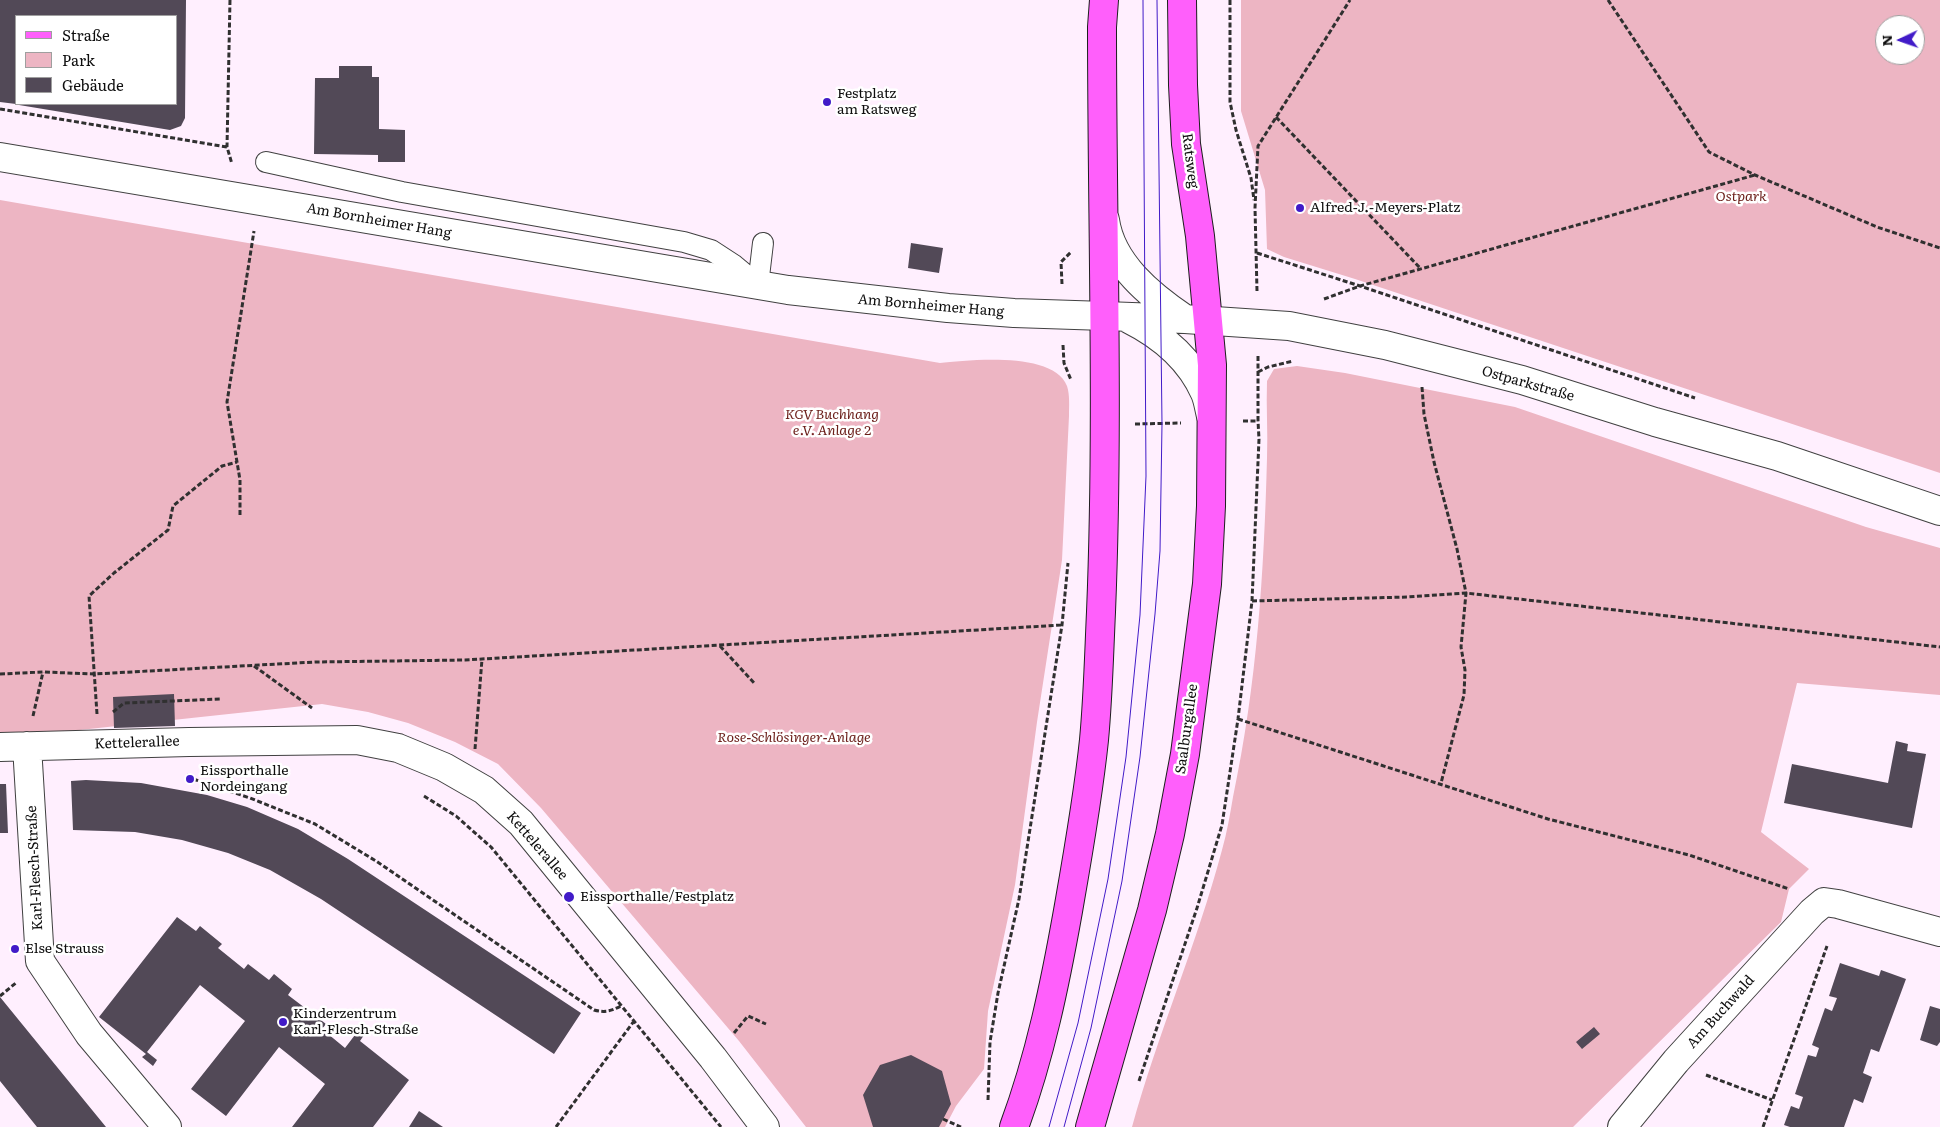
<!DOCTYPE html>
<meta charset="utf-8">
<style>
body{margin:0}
#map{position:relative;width:1940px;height:1127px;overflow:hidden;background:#ffeffe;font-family:Literata,serif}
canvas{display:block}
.legend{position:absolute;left:15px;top:15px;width:162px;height:90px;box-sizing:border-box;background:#fff;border:1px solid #9f9f9f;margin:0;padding:6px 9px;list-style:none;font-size:15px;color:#0e0e0e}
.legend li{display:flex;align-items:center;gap:10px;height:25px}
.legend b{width:25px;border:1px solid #9f9f9f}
.north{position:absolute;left:1875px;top:15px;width:50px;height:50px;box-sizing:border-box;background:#fff;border:1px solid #9f9f9f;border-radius:50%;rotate:267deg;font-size:14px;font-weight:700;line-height:20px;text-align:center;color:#0e0e0e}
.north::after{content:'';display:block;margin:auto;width:18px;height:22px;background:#411bc8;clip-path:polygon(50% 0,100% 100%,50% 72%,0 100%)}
</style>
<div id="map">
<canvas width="1940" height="1127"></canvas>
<ul class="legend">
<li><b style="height:6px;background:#ff5ffb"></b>Straße</li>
<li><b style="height:14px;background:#edb5c3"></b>Park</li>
<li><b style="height:14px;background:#524957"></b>Gebäude</li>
</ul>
<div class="north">N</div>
</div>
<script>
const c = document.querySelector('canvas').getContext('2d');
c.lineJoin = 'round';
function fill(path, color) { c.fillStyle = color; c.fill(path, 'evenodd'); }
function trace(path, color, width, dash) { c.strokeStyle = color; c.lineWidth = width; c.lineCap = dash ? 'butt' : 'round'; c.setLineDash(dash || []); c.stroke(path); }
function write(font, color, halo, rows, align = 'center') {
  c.font = font + ' Literata,serif'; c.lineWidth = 5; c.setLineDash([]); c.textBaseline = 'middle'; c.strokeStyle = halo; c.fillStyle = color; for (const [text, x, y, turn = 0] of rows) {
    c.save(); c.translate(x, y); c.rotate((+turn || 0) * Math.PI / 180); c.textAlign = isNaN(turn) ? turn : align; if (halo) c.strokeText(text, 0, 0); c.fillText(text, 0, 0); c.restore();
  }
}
const green = new Path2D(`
 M1241 0H1940V473L1355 279 1284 257 1267 249 1265 190 1241 111ZM1885 25H1915V55H1885Z
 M0 200 940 363C969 360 1054 351 1067 386 1070 395 1069 407 1069 416L1062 560 1037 722 1015 885 988 1011 984 1069 956 1106 945 1127H806L739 1041 541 808 498 764 455 742 408 723 368 712 322 704 33 735 0 737Z
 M1297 366 1345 373 1515 407 1866 527 1940 548V695L1797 683 1761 832 1809 869 1789 889 1781 922 1573 1127H1132C1158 1033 1197 944 1222 850 1227 832 1230 815 1233 797 1257 684 1264 573 1267 458 1268 432 1266 406 1267 381L1274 369Z`);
const building = new Path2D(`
 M0 0H186L185 118 181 126 170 130 19 105 176 104V16H16V104L0 102Z
 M339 66H372V77H379V129L405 130V162H378V155L314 154 315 78H339Z
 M911 243 943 248 939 273 908 268Z
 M174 694 175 726 114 728 113 697Z
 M1896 741 1908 744 1907 751 1926 754 1912 828 1784 803 1792 764 1888 783Z
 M86 780 141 783 207 795 247 807 298 829 348 859 581 1013 554 1054 321 899 270 870 228 853 182 840 135 832 73 830 71 781Z
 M0 784H6L8 833H0Z
 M177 917 196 931 200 926 222 944 218 948 244 969 248 964 269 980 274 974 292 989 288 995 326 1024 322 1029 345 1048 358 1031 364 1035 360 1041 409 1080 373 1127H292L325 1084 279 1047 226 1116 191 1089 245 1021 200 985 147 1052 157 1060 153 1066 142 1057 146 1054 99 1017Z
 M1840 963 1879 976 1881 970 1906 979 1879 1052 1871 1049 1863 1073 1872 1077 1863 1103 1854 1099 1844 1127H1790L1784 1125 1791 1106 1799 1109 1803 1097 1795 1094 1808 1055 1816 1057 1819 1048 1812 1045 1825 1008 1832 1011 1837 998 1829 996Z
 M0 997 88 1105 106 1127H37L0 1081Z
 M1930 1006 1940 1009V1042L1937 1046 1920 1040Z
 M1594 1027 1600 1034 1582 1049 1576 1042Z
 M911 1055 942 1071 951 1104 939 1127H873L863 1095 880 1065Z
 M419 1111 443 1127H409Z`);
const path = new Path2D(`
 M230 0 227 147 232 164
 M1230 0V102L1236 130 1251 178 1254 200
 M1608 0 1709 152 1755 175 1877 227 1940 248
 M0 109 227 147
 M1276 117 1421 269
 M1257 253 1360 286 1695 398
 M1062 284 1061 262 1071 252
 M1257 291 1255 208 1258 146 1350 0
 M1324 299 1360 286 1755 175
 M1063 345 1064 363 1071 380
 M1258 372 1268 367 1293 361
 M1422 387 1424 414 1434 462 1457 549 1466 593 1461 647 1465 670 1464 695 1441 783
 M1243 421H1258V355
 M1135 424 1181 423
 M240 515V480L227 402 254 231
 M1252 601 1407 597 1466 593 1940 647
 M720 646 755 684
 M254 666 312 708
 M0 674 43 672 94 674 315 662 465 660 1062 625
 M113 712 124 703 220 699
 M97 714 89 596 114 573 168 530 173 506 222 466 237 462
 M33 716 43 672
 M1238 719 1548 819 1689 855 1789 889
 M475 749 482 659
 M187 775 196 780 250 798 315 824 376 861 594 1010C605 1013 611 1011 621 1006
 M424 796 456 816 491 847 721 1127
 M0 996 17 982
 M734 1033 748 1016 766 1024
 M1706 1075 1772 1100
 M1139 1081 1197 908 1222 825 1238 719 1252 601 1259 439 1258 421
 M988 1100 990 1042 998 993 1019 899 1062 625 1068 563
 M943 1119 961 1127
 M556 1127 634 1021
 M1763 1127 1827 946`);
const service = new Path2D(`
 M266 162 402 192 684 242 711 250 734 265 758 285
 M758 285 763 243`);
const minor = new Path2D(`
 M0 157 788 290 948 308 1014 313 1105 316
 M27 746 40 961 89 1034 167 1127
 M0 747 189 742 357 740 398 748 444 767 484 790 521 823 713 1058 765 1127
 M1622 1127 1676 1061 1812 912 1824 902 1838 904 1940 932`);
const tertiary = new Path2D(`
 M1105 220C1111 264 1151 296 1185 319
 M1105 316 1185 319 1289 326 1385 345 1522 380 1655 422 1777 456 1940 511
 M1129 319C1161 335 1190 359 1205 393 1208 400 1209 408 1211 416`);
const primary = new Path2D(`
 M1014 1127C1040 1057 1055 984 1068 911 1078 854 1088 798 1094 740 1098 698 1099 655 1101 612 1109 417 1102 222 1102 27L1104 0
 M1090 1127 1152 910 1170 834 1185 754 1207 584 1211 506 1212 365 1200 236 1186 144 1183 85 1182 0`);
const tram = new Path2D(`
 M1049 1127 1078 1023 1108 879 1126 757 1140 615 1146 476 1143 0
 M1064 1127 1091 1028 1122 881 1140 757 1155 614 1160 551 1162 424 1157 0`);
const markers = [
 [827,102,5,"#411bc8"],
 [1300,208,5,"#411bc8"],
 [190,779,5,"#411bc8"],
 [569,897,6,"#411bc8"],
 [15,949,5,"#411bc8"],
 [283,1022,5,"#411bc8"]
];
const poiNames = [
 ["Festplatz",837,94],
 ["am Ratsweg",837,110],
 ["Alfred-J.-Meyers-Platz",1310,208],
 ["Eissporthalle",200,771],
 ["Nordeingang",200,787],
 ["Eissporthalle/Festplatz",580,897],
 ["Else Strauss",25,949],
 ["Kinderzentrum",293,1014],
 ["Karl-Flesch-Straße",293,1030]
];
const streetNames = [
 ["Ratsweg",1190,161,83],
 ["Am Bornheimer Hang",379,221,10],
 ["Am Bornheimer Hang",931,306,5],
 ["Ostparkstraße",1528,384,16],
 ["Saalburgallee",1187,729,-82],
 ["Kettelerallee",137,743,-2],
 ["Kettelerallee",537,846,49],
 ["Karl-Flesch-Straße",35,868,-93],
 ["Am Buchwald",1721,1012,-48]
];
const parkNames = [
 ["Ostpark",1741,197],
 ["KGV Buchhang",832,415],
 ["e.V. Anlage 2",832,431],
 ["Rose-Schlösinger-Anlage",794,738]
];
fill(green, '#edb5c3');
fill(building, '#524957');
trace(service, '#414141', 22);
trace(minor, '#414141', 30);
trace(tertiary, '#414141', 30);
trace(primary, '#1f1f1f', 30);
trace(path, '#303030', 3, [5, 2.5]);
trace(service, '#fff', 20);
trace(minor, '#fff', 28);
trace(tertiary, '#fff', 28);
trace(primary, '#ff5ffb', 28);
trace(tram, '#411bc8', 1);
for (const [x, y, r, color] of markers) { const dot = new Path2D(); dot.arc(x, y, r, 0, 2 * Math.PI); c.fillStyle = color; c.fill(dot); trace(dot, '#fff', 2); }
write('14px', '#0e0e0e', '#fff', poiNames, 'left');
write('14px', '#0e0e0e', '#fff', streetNames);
write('italic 14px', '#6b1e19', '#fff', parkNames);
</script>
